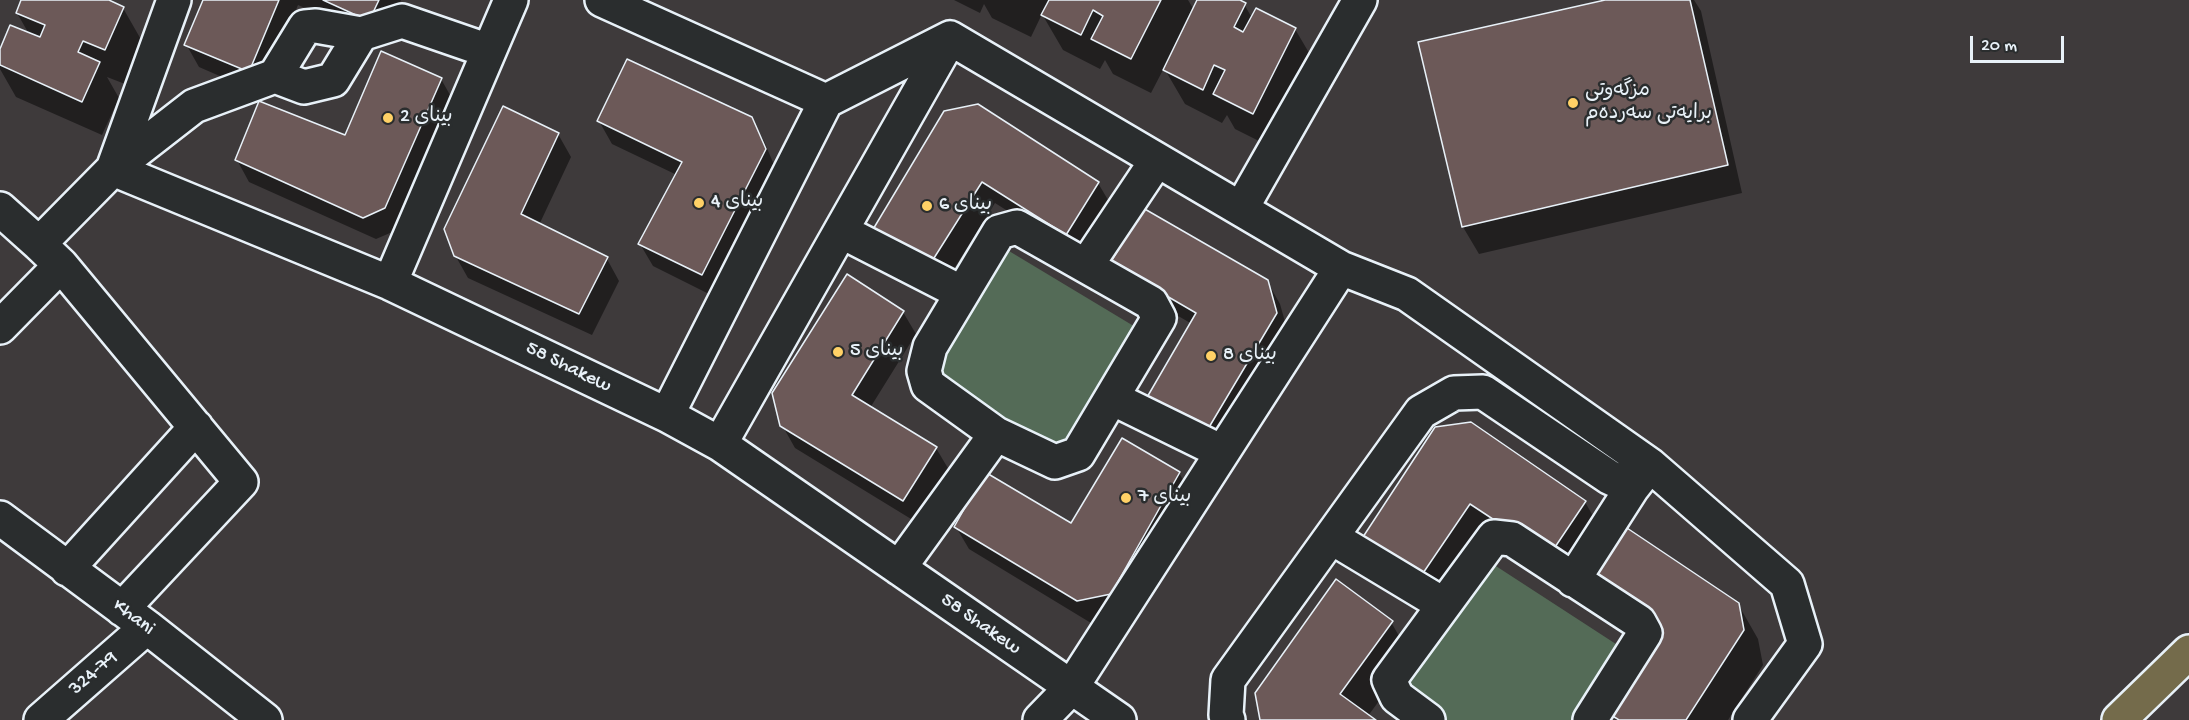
<!DOCTYPE html>
<meta charset="utf-8">
<style>
body{margin:0}
#map{position:relative;width:2189px;height:720px;overflow:hidden;background:#3e3a3b;font-family:"Gochi Hand",sans-serif}
canvas{display:block}
.scale{position:absolute;left:1970px;top:36px;width:94px;height:27px;box-sizing:border-box;border:3px solid #e8f1f8;border-top:0;padding-left:8px;font-size:18px;line-height:21px;white-space:nowrap;color:#e8f1f8;-webkit-text-stroke:4px #2a2d2e;paint-order:stroke}
</style>
<div id="map">
<canvas width="2189" height="720"></canvas>
<div class="scale">20 m</div>
</div>
<script>
const c = document.querySelector('canvas').getContext('2d');
c.lineJoin = 'round';
function fill(path, color) { c.fillStyle = color; c.fill(path, 'evenodd'); }
function trace(path, color, width, dash) { c.strokeStyle = color; c.lineWidth = width; c.lineCap = dash ? 'butt' : 'round'; c.setLineDash(dash || []); c.stroke(path); }
function write(font, color, halo, rows, align = 'center') {
  c.font = font + ' "Gochi Hand","Playpen Sans Arabic",sans-serif'; c.lineWidth = 5; c.setLineDash([]); c.textBaseline = 'middle'; c.strokeStyle = halo; c.fillStyle = color; for (const [text, x, y, turn = 0] of rows) {
    c.save(); c.translate(x, y); c.rotate((+turn || 0) * Math.PI / 180); c.textAlign = isNaN(turn) ? turn : align; if (halo) c.strokeText(text, 0, 0); c.fillText(text, 0, 0); c.restore();
  }
}
const green = new Path2D(`
 M999 245 1137 328 1054 468 915 384Z
 M1482 557 1619 646 1572 720H1437L1393 691Z`);
const shadow = new Path2D(`
 M23 0H105L123 8 143 43 125 84 107 77 119 98 102 135 16 97 0 69V53L29 34 17 13Z
 M204 0H401L382 42 298 5 261 94 199 67 186 44Z
 M954 0H1188L1194 10 1199 0H1236L1244 4 1252 18 1295 29 1315 63 1273 148 1235 129 1227 115 1222 123 1185 104 1164 68 1151 93 1113 74 1105 60 1100 69 1063 50 1042 14 1031 37 992 18 984 4 980 13Z
 M1612 0H1694L1701 11 1742 193 1479 254 1463 227Z
 M441 79 454 102 397 230 376 239 249 182 237 160 345 137Z
 M945 112 1098 183 1111 205 1079 256 995 203 942 288 873 231Z
 M751 118 764 141 777 172 715 297 653 266 640 244 677 175 612 144 599 121Z
 M558 134 571 157 539 225 607 259 619 281 592 335 468 278 455 255Z
 M1267 281 1280 304 1289 336 1218 455 1161 421 1192 324 1125 285Z
 M903 312 916 334 870 408 936 448 949 470 916 522 795 448 782 425Z
 M1436 429 1585 502 1605 537 1569 590 1491 537 1437 616 1381 577Z
 M1179 473 1192 495 1123 616 1091 623 969 549 956 527 1072 525Z
 M1738 604 1758 639 1763 665 1728 720H1616L1613 715 1655 646 1606 614Z
 M1391 622 1411 657 1368 716 1373 720H1262Z`);
const building = new Path2D(`
 M21 0H109L124 7 105 50 83 41 78 52 100 62 82 102 0 65V49L10 25 40 37 45 25 16 13Z
 M203 0H279L249 72 184 45Z
 M323 0H379L369 21Z
 M1049 0H1161L1131 59 1091 39 1103 16 1093 10 1081 35 1041 15Z
 M1197 0H1240L1246 3 1234 27 1243 32 1256 8 1296 28 1253 114 1213 94 1225 70 1214 65 1203 90 1163 70Z
 M1605 0H1690L1728 165 1462 227 1418 42Z
 M381 51 442 78 385 208 363 218 235 160 259 101 345 135Z
 M627 59 752 117 766 149 702 275 638 244 682 162 597 121Z
 M978 104 1099 182 1066 235 982 182 929 266 872 231 944 111Z
 M503 106 559 133 521 214 608 257 579 314 454 256 444 229Z
 M1143 208 1268 280 1277 313 1205 434 1146 399 1196 313 1110 263Z
 M847 274 904 311 852 395 937 447 903 501 780 426 772 393Z
 M1471 422 1586 501 1549 556 1470 504 1417 582 1359 543 1435 427Z
 M1122 438 1180 472 1111 594 1077 601 954 527 985 472 1071 523Z
 M1621 524 1739 603 1744 630 1686 720H1619L1611 715 1662 631 1585 580Z
 M1336 579 1393 621 1340 694 1376 720H1260L1255 693Z`);
const minor = new Path2D(`
 M602 0 826 101 950 38 1341 268 1407 294 1650 465 1787 584 1805 644 1750 720
 M275 76 305 27 316 26 361 34
 M113 169 194 106 275 76 304 87 333 80 361 34 402 21 489 51
 M113 169 174 0
 M0 209 39 244 113 169 390 283 667 415 720 444 1119 720
 M1241 209 1360 0
 M1017 227 1151 303 1159 318 1078 454 1055 462 996 434 928 385 924 371 930 347 999 232Z
 M841 231 962 293
 M39 244 61 265 241 482 122 609
 M1086 266 1157 160
 M390 283 511 0
 M0 327 61 265
 M1112 398 1222 452
 M667 415 826 101
 M720 444 950 38
 M0 518 147 627 265 720
 M1331 537 1444 605
 M899 568 996 434
 M67 569 196 427
 M1573 580 1632 488
 M41 720 147 627
 M1040 720 1071 688 1341 268
 M1228 720 1226 715 1228 680 1421 412 1454 393 1483 392 1609 477 1632 488 1650 465
 M1428 720 1397 697 1389 680 1494 537 1512 539 1639 622 1645 633 1590 720`);
const major = new Path2D(`
 M2119 720 2189 652`);
const markers = [
 [1573,103,6,"#ffd166"],
 [388,118,6,"#ffd166"],
 [699,203,6,"#ffd166"],
 [927,206,6,"#ffd166"],
 [838,352,6,"#ffd166"],
 [1211,356,6,"#ffd166"],
 [1126,498,6,"#ffd166"]
];
const poiNames = [
 ["مزگەوتی",1585,92],
 ["برایەتی سەردەم",1585,115],
 ["بيناى 2",400,118],
 ["بيناى 4",711,203],
 ["بيناى 6",939,206],
 ["بيناى 5",850,352],
 ["بيناى 8",1223,356],
 ["بيناى 7",1138,498]
];
const streetNames = [
 ["58 Shakew",568,368,26],
 ["Khani",133,618,37],
 ["58 Shakew",980,625,35],
 ["324-79",94,674,-41]
];
fill(green, '#546b57');
fill(shadow, '#0007');
fill(building, '#6c5958');
trace(building, '#e8f1f8', 1.5);
trace(minor, '#e8f1f8', 38);
trace(major, '#e8f1f8', 38);
trace(minor, '#2a2d2e', 33);
trace(major, '#746b4b', 33);
for (const [x, y, r, color] of markers) { const dot = new Path2D(); dot.arc(x, y, r, 0, 2 * Math.PI); c.fillStyle = color; c.fill(dot); trace(dot, '#2a2d2e', 2); }
write('20px', '#e8f1f8', '#2a2d2e', poiNames, 'left');
write('20px', '#e8f1f8', '#2a2d2e', streetNames);
</script>
